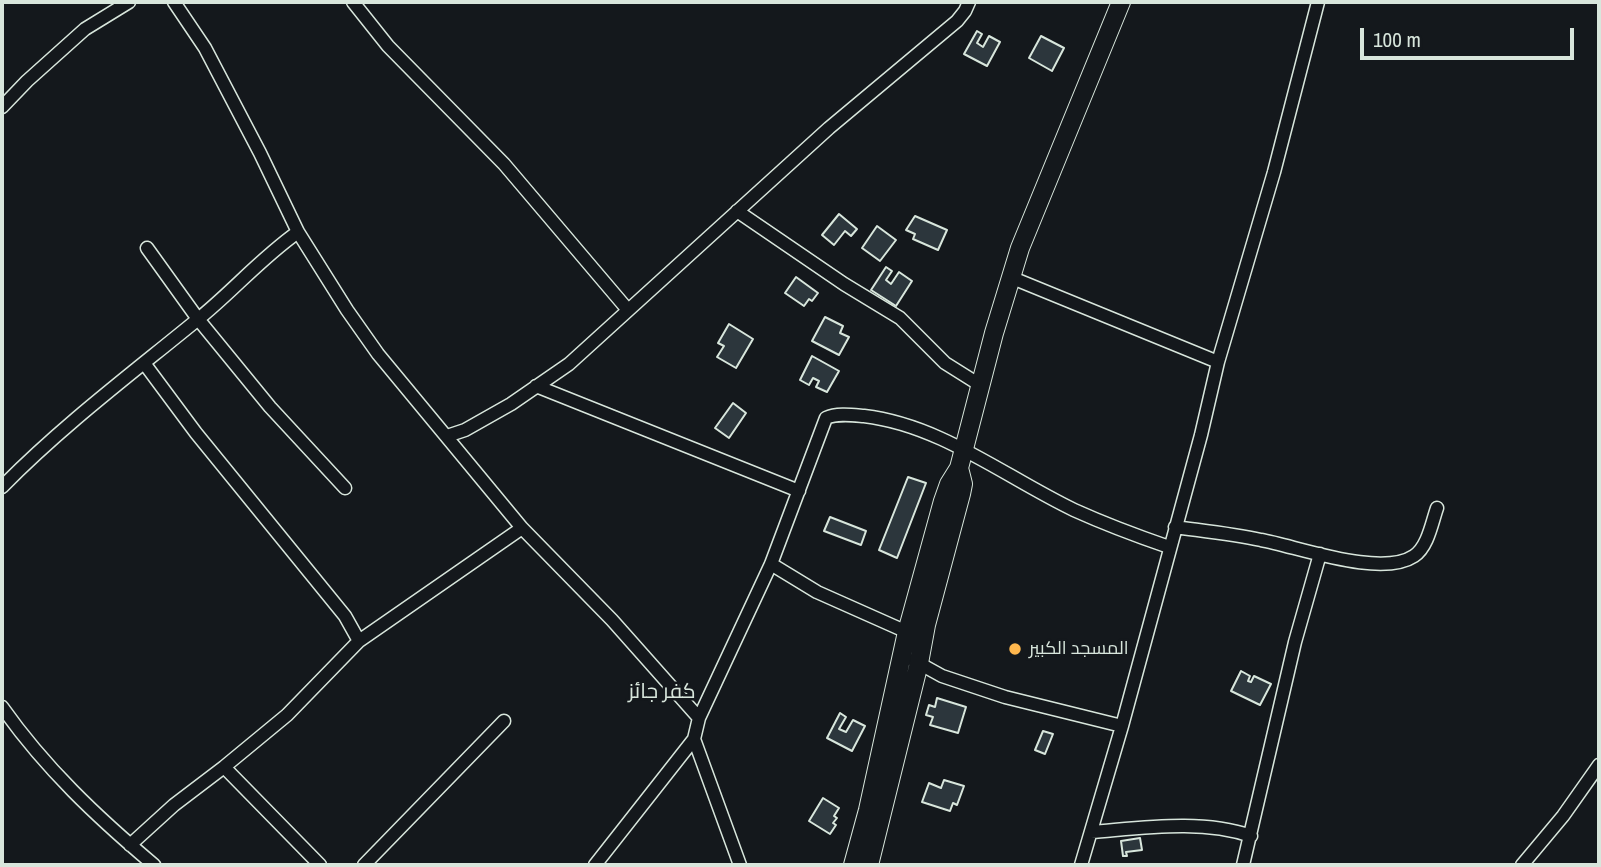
<!DOCTYPE html>
<meta charset="utf-8">
<style>
body{margin:0}
#map{position:relative;width:1601px;height:867px;overflow:hidden;background:#14181c;font-family:"Archivo Narrow",sans-serif}
canvas{display:block}
.frame{position:absolute;inset:0;border:4px solid #d8e6dc;pointer-events:none}
.scale{position:absolute;left:1360px;top:28px;width:214px;height:32px;box-sizing:border-box;border:4px solid #d8e6dc;border-top:0;padding-left:9px;font-size:21px;line-height:24px;white-space:nowrap;color:#d8e6dc;-webkit-text-stroke:5px #14181c;paint-order:stroke}
</style>
<div id="map">
<canvas width="1601" height="867"></canvas>
<div class="frame"></div>
<div class="scale">100 m</div>
</div>
<script>
const c = document.querySelector('canvas').getContext('2d');
c.lineJoin = 'round';
function fill(path, color) { c.fillStyle = color; c.fill(path, 'evenodd'); }
function trace(path, color, width, dash) { c.strokeStyle = color; c.lineWidth = width; c.lineCap = dash ? 'butt' : 'round'; c.setLineDash(dash || []); c.stroke(path); }
function write(font, color, halo, rows, align = 'center') {
  c.font = font + ' "Archivo Narrow",Cairo,sans-serif'; c.lineWidth = 5; c.setLineDash([]); c.textBaseline = 'middle'; c.strokeStyle = halo; c.fillStyle = color; for (const [text, x, y, turn = 0] of rows) {
    c.save(); c.translate(x, y); c.rotate((+turn || 0) * Math.PI / 180); c.textAlign = isNaN(turn) ? turn : align; if (halo) c.strokeText(text, 0, 0); c.fillText(text, 0, 0); c.restore();
  }
}
const building = new Path2D(`
 M977 31 982 34 977 43 983 47 989 36 1000 42 987 66 964 54Z
 M1041 36 1064 48 1052 71 1029 58Z
 M839 214 857 229 851 236 845 231 834 245 822 235Z
 M915 216 947 230 938 250 913 239 915 234 906 230Z
 M877 226 896 240 880 261 862 248Z
 M886 267 892 271 886 280 891 284 899 272 912 281 896 306 871 290Z
 M796 277 818 293 812 301 809 299 804 306 785 293Z
 M825 317 843 326 840 333 849 337 839 355 812 341Z
 M729 324 753 339 736 368 717 357 724 346 718 343Z
 M812 356 839 371 827 392 816 387 819 381 813 378 809 385 800 380Z
 M733 403 746 413 729 438 715 428Z
 M908 477 926 483 897 558 879 550Z
 M830 517 866 531 861 545 824 531Z
 M1241 671 1250 676 1248 681 1251 682 1254 676 1271 684 1260 705 1231 691Z
 M937 698 966 707 958 733 930 725 933 717 926 715 929 705 935 707Z
 M840 713 846 717 839 729 846 732 853 720 865 726 852 751 827 738Z
 M1043 731 1053 734 1045 754 1035 750Z
 M944 780 964 786 957 805 953 803 950 811 922 802 929 783 941 788Z
 M823 798 839 808 834 816 837 818 833 823 836 825 830 834 809 821Z
 M1140 838 1142 850 1126 852 1127 856H1123L1121 841Z`);
const street = new Path2D(`
 M174 2 205 48 260 153 298 232 347 310 378 354 522 528 612 620 699 718
 M353 2 388 46 504 164 628 310
 M2 107 27 81 85 29 129 2
 M737 211 844 284 900 318 945 363 980 385
 M147 248 198 319 270 407 345 488
 M1010 277 1218 362 1201 435 1122 726 1081 865
 M1218 362 1274 172 1318 2
 M144 363 196 433 345 616 359 641
 M536 386 799 491
 M447 436 465 430 511 404 569 364 829 128 957 21 965 11 969 2
 M2 487C62 426 131 374 197 320 232 292 261 258 298 232
 M1175 527C1204 531 1233 534 1261 540 1299 547 1381 578 1414 556 1428 547 1432 522 1437 508
 M771 564 817 592 907 632
 M913 660 942 676 1005 697 1122 726
 M2 707C45 768 97 817 154 865
 M224 767 320 865
 M1091 832C1143 828 1202 819 1251 836
 M130 845 174 805 224 767 287 715 359 641 522 528
 M364 865 504 721
 M595 865 694 739
 M740 865 694 739 699 718 771 564 826 418C837 413 852 415 864 416 941 425 1005 477 1074 510 1105 524 1137 536 1169 547
 M1243 865 1295 642 1320 554
 M1522 865 1563 816 1599 765`);
const secondary = new Path2D(`
 M853 865 868 810 907 632 943 501 949 484 959 468 994 333 1020 248 1121 2
 M869 865 919 663 926 625 961 494 963 484 959 468`);
const markers = [
 [1015,649,7,"#ffb74d"]
];
const poiNames = [
 ["المسجد الكبير",1029,649]
];
const quarterNames = [
 ["كفر جائز",662,692]
];
fill(building, '#2c363c');
trace(building, '#d8e6dc', 2);
trace(street, '#d8e6dc', 15);
trace(secondary, '#d8e6dc', 20);
trace(street, '#14181c', 12);
trace(secondary, '#14181c', 18);
for (const [x, y, r, color] of markers) { const dot = new Path2D(); dot.arc(x, y, r, 0, 2 * Math.PI); c.fillStyle = color; c.fill(dot); trace(dot, '#14181c', 2.5); }
write('18px', '#d8e6dc', '#14181c', poiNames, 'left');
write('21px', '#d8e6dc', '#14181c', quarterNames);
</script>
